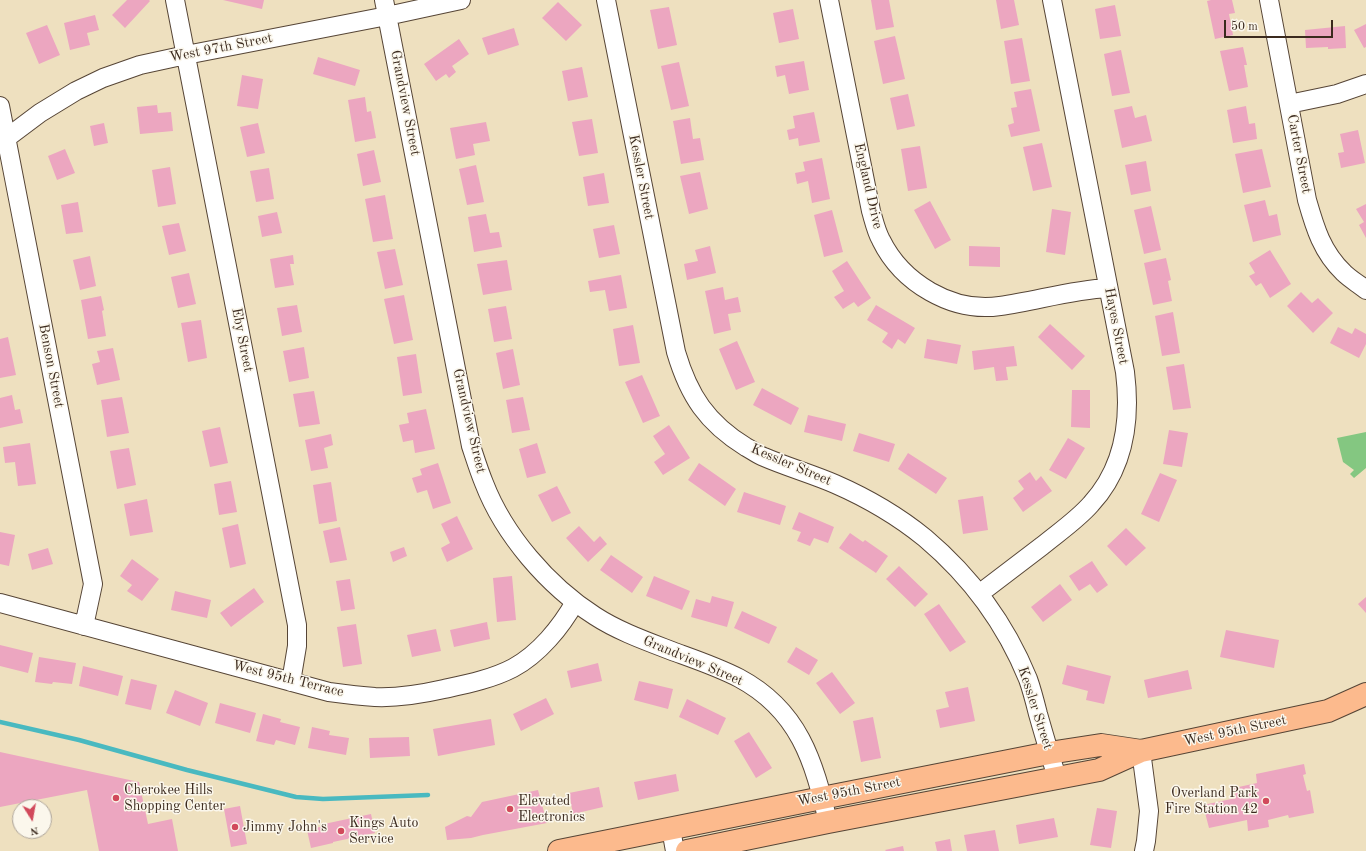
<!DOCTYPE html>
<style>
body{margin:0}
#map{position:relative;width:1366px;height:851px;overflow:hidden;background:#eee0bf;font-family:"Old Standard TT",serif}
canvas{display:block}
.north{position:absolute;left:12px;top:799px;width:40px;height:40px;box-sizing:border-box;background:#fbf7ec;border:1px solid #aea59a;border-radius:50%;rotate:169deg;font-size:11px;font-weight:700;line-height:16px;text-align:center;color:#3b2a1e}
.north::after{content:'';display:block;margin:auto;width:14px;height:18px;background:#d1495b;clip-path:polygon(50% 0,100% 100%,50% 72%,0 100%)}
.scale{position:absolute;left:1224px;top:20px;width:109px;height:18px;box-sizing:border-box;border:2px solid #3b2a1e;border-top:0;padding-left:5px;font-size:12px;line-height:14px;white-space:nowrap;color:#3b2a1e;-webkit-text-stroke:3px #fbf7ec;paint-order:stroke}
</style>
<div id="map">
<canvas width="1366" height="851"></canvas>
<div class="north">N</div>
<div class="scale">50 m</div>
</div>
<script>
const c = document.querySelector('canvas').getContext('2d');
c.lineJoin = 'round';
function fill(path, color) { c.fillStyle = color; c.fill(path, 'evenodd'); }
function trace(path, color, width, dash) { c.strokeStyle = color; c.lineWidth = width; c.lineCap = dash ? 'butt' : 'round'; c.setLineDash(dash || []); c.stroke(path); }
function write(font, color, halo, rows, align = 'center') {
  c.font = font + ' "Old Standard TT",serif'; c.lineWidth = 3; c.setLineDash([]); c.textBaseline = 'middle'; c.strokeStyle = halo; c.fillStyle = color; for (const [text, x, y, turn = 0] of rows) {
    c.save(); c.translate(x, y); c.rotate((+turn || 0) * Math.PI / 180); c.textAlign = isNaN(turn) ? turn : align; if (halo) c.strokeText(text, 0, 0); c.fillText(text, 0, 0); c.restore();
  }
}
const green = new Path2D(`
 M1366 432V468L1354 478 1350 474 1354 470 1343 462 1337 438Z`);
const stream = new Path2D(`
 M0 722 79 740 187 770 296 797 323 799 428 795`);
const building = new Path2D(`
 M127 0H149L150 1 125 28 112 15Z
 M223 0H264L262 9Z
 M871 0H889L894 27 876 30Z
 M996 0H1014L1019 25 1001 29Z
 M1211 0H1232L1235 13 1229 14 1233 35 1215 39 1207 1Z
 M558 2 582 25 566 41 542 18Z
 M1115 5 1121 36 1100 39 1095 9Z
 M669 7 677 45 658 49 650 10Z
 M793 9 799 39 779 43 773 13Z
 M95 15 99 30 87 33 90 45 70 50 64 23Z
 M1366 24V47L1364 48 1354 30Z
 M47 25 60 55 39 64 26 33Z
 M1345 26 1346 48 1328 49V47L1306 48 1305 30Z
 M514 28 519 45 488 55 482 38Z
 M895 36 905 79 883 84 874 41Z
 M1022 38 1030 81 1011 84 1004 41Z
 M459 39 469 54 452 66 456 72 449 78 446 74 436 81 424 64Z
 M1243 47 1247 65H1244L1248 87 1229 91 1220 51Z
 M1121 50 1130 93 1112 96 1104 54Z
 M318 57 360 70 355 86 313 74Z
 M804 61 809 90 789 94 785 75 777 77 775 66Z
 M679 62 689 106 671 110 661 66Z
 M582 67 588 97 568 101 562 71Z
 M242 75 263 79 258 109 237 106Z
 M1031 89 1040 131 1011 137 1008 125 1014 123 1011 108 1017 107 1014 92Z
 M908 94 915 126 897 130 890 98Z
 M365 97 367 112 371 111 376 138 355 142 348 100Z
 M157 105 158 113 171 112 173 131 140 134 137 107Z
 M1132 106 1135 118 1146 115 1152 141 1122 148 1114 110Z
 M1246 106 1249 124 1255 123 1257 139 1233 143 1227 110Z
 M814 112 820 142 799 146 798 138 789 140 787 130 795 128 793 116Z
 M690 118 693 139 700 138 704 160 681 164 673 121Z
 M592 119 598 153 579 156 572 122Z
 M486 122 490 141 473 144 475 155 456 159 450 128Z
 M104 123 108 143 94 146 90 126Z
 M258 123 265 153 247 157 240 127Z
 M1358 130 1365 163 1341 168 1338 153 1344 152 1340 134Z
 M1042 143 1052 187 1033 191 1023 147Z
 M920 146 927 188 908 191 901 149Z
 M65 149 75 173 57 180 48 156Z
 M1262 149 1271 187 1243 193 1235 154Z
 M374 150 381 182 363 186 357 154Z
 M822 158 830 199 812 203 808 181 797 184 795 173 805 171 803 162Z
 M1146 161 1151 191 1131 195 1125 165Z
 M476 165 484 202 467 205 459 169Z
 M170 167 176 204 158 207 152 170Z
 M269 168 274 199 256 202 250 171Z
 M700 172 708 209 689 214 680 176Z
 M604 173 609 203 588 206 583 177Z
 M385 195 393 239 373 242 365 199Z
 M1265 200 1269 216 1277 214 1281 235 1253 242 1244 205Z
 M930 201 951 240 935 249 914 210Z
 M78 202 83 232 66 234 61 205Z
 M1366 204V238L1359 225 1364 222 1356 209Z
 M1151 206 1161 250 1144 254 1134 210Z
 M1052 209 1071 212 1065 255 1046 252Z
 M832 210 843 252 824 257 814 215Z
 M277 212 282 233 262 237 258 216Z
 M486 214 490 233 499 232 502 247 474 252 468 217Z
 M179 223 186 251 169 255 162 226Z
 M614 225 620 254 599 258 593 229Z
 M710 246 716 273 687 280 684 264 698 261 695 250Z
 M969 246 1000 247V267L969 266Z
 M395 249 403 285 385 289 377 252Z
 M1270 250 1291 284 1270 298 1261 283 1256 286 1249 276 1255 273 1249 263Z
 M293 255 294 264H290L294 285 275 288 270 259Z
 M90 256 96 286 80 290 73 260Z
 M1166 258 1171 280 1168 281 1172 301 1153 305 1144 263Z
 M507 260 512 290 483 295 477 264Z
 M847 261 871 298 858 307 854 302 843 309 834 297 844 291 832 271Z
 M189 273 196 304 178 308 171 277Z
 M621 275 627 308 609 311 605 290 590 292 588 281Z
 M723 287 725 300 738 297 741 312 728 314 731 330 714 334 705 291Z
 M1301 292 1312 303 1318 298 1333 313 1313 333 1287 306Z
 M404 295 413 340 394 344 384 299Z
 M101 296 104 310 102 311 106 336 88 339 81 300Z
 M297 305 302 332 282 336 277 308Z
 M876 305 915 328 905 344 898 339 892 349 882 342 888 333 867 320Z
 M506 306 512 339 494 342 488 309Z
 M1173 312 1180 353 1162 356 1155 316Z
 M201 320 207 358 188 362 181 323Z
 M1050 324 1085 356 1072 370 1038 337Z
 M633 325 640 363 619 366 613 329Z
 M1338 327 1352 334 1355 328 1366 334V344L1359 358 1330 343Z
 M8 337 16 375 0 378V339Z
 M927 339 961 345 957 364 924 358Z
 M737 341 755 382 736 390 719 349Z
 M1014 346 1017 366 1006 367 1008 380 996 381 994 367 974 370 972 351Z
 M304 347 309 378 289 382 283 351Z
 M113 348 120 380 97 385 92 364 100 362 97 351Z
 M513 349 520 385 503 389 496 353Z
 M416 354 422 393 403 396 397 357Z
 M1184 364 1191 408 1173 410 1166 367Z
 M642 375 660 416 643 423 625 382Z
 M762 388 799 408 791 425 753 405Z
 M1072 390H1090V428L1071 427Z
 M314 391 320 424 299 427 293 394Z
 M12 395 15 410 20 409 23 423 0 428V398Z
 M122 397 129 433 107 437 101 400Z
 M523 397 530 430 512 433 506 400Z
 M426 409 435 449 415 453 413 440 403 442 399 425 409 423 407 413Z
 M808 415 846 424 842 441 804 432Z
 M669 425 690 458 663 475 654 462 665 454 653 436Z
 M220 427 228 463 210 467 202 431Z
 M1169 430 1188 433 1182 467 1163 464Z
 M859 433 895 444 889 462 853 451Z
 M331 434 333 445 324 448 328 468 311 471 305 440Z
 M1068 438 1085 448 1066 479 1049 470Z
 M30 443 36 484 18 486 15 462 5 463 3 447Z
 M537 443 546 473 527 478 519 449Z
 M129 448 136 485 117 489 110 451Z
 M908 453 947 478 936 494 898 469Z
 M438 463 451 503 433 509 427 490 417 493 412 478 422 475 420 469Z
 M699 463 736 489 725 506 688 480Z
 M1030 472 1036 481 1041 476 1052 491 1023 512 1013 498 1024 489 1018 481Z
 M1160 473 1177 480 1159 522 1141 514Z
 M231 481 237 512 219 515 214 484Z
 M331 482 337 521 319 524 313 485Z
 M557 486 571 513 552 522 538 495Z
 M744 492 786 506 780 525 737 512Z
 M983 496 988 530 963 534 958 500Z
 M147 499 153 532 130 536 124 504Z
 M799 512 834 527 828 543 814 538 810 546 797 541 801 532 792 529Z
 M457 516 473 549 447 562 441 548 450 543 441 524Z
 M238 524 246 564 230 568 222 528Z
 M579 526 594 542 600 536 607 544 588 562 566 538Z
 M340 527 347 560 330 563 323 531Z
 M1126 528 1146 548 1126 566 1107 546Z
 M0 532 15 535 9 566 0 564Z
 M850 533 863 542 865 540 888 556 876 573 839 548Z
 M404 547 407 556 393 562 390 552Z
 M48 548 53 564 32 570 28 554Z
 M611 555 643 577 632 593 600 570Z
 M132 559 159 579 142 601 127 591 132 585 120 576Z
 M1092 561 1108 585 1097 593 1090 584 1079 591 1069 576Z
 M899 566 928 594 915 607 886 579Z
 M512 576 516 620 497 622 493 578Z
 M654 576 690 591 682 610 646 596Z
 M350 579 355 609 341 611 336 581Z
 M1060 584 1072 600 1043 622 1031 607Z
 M254 588 264 602 231 627 220 613Z
 M175 591 211 600 207 618 171 610Z
 M712 596 734 602 727 627 691 617 696 599 710 603Z
 M1366 597V613L1358 604Z
 M939 604 966 642 950 652 924 614Z
 M742 611 777 627 769 644 734 628Z
 M487 622 490 639 454 647 450 630Z
 M356 624 362 664 343 667 337 627Z
 M436 629 441 651 412 657 407 635Z
 M1226 630 1279 640 1274 668 1220 657Z
 M0 645 33 653 28 673 0 666Z
 M796 647 818 660 809 675 787 662Z
 M39 657 76 663 72 684 53 682 52 684 35 682Z
 M598 663 602 681 571 688 567 671Z
 M1067 665 1111 676 1104 704 1086 700 1088 691 1062 684Z
 M83 666 123 676 118 696 79 686Z
 M1188 670 1192 689 1148 698 1144 680Z
 M832 672 855 703 840 714 816 683Z
 M131 679 157 685 151 710 125 704Z
 M639 681 673 689 668 709 634 700Z
 M968 687 975 721 940 728 936 710 949 707 945 692Z
 M175 690 208 703 200 726 166 713Z
 M546 698 554 714 521 731 513 714Z
 M687 699 726 718 718 735 679 717Z
 M220 703 256 713 250 733 215 723Z
 M263 714 281 719 280 722 300 727 295 745 276 740 274 745 256 741Z
 M873 717 881 758 861 762 853 721Z
 M491 719 495 745 438 756 433 729Z
 M312 727 330 731 329 735 349 738 346 755 308 748Z
 M749 732 772 768 756 778 734 741Z
 M409 737 410 756 370 758 369 738Z
 M0 752 139 782 148 824 172 819 178 851H99L87 790 0 807Z
 M1304 764 1306 774 1303 775 1307 791 1310 790 1314 813 1289 818 1288 815 1268 820 1269 827 1248 831 1247 820 1209 828 1203 805 1236 798 1234 788 1257 783 1256 774Z
 M676 774 679 791 638 800 634 782Z
 M599 787 603 807 573 814 569 793Z
 M538 790 547 823 483 835 471 838 447 840 445 827 467 816 471 817 482 802Z
 M240 806 247 844 231 847 224 809Z
 M1097 808 1117 811 1111 848 1090 845Z
 M371 814 375 833 333 842V843L311 848 307 830 324 826V824Z
 M1054 818 1058 837 1019 844 1016 825Z
 M995 830 999 851H967L964 835Z
 M950 839 952 851H937L935 842Z
 M903 846 904 851H886L885 850Z`);
const minor = new Path2D(`
 M175 0 297 625V646L291 682
 M384 0 471 446C475 458 479 471 484 483 504 535 548 586 595 616 618 631 646 641 672 651 694 659 718 667 739 678 799 710 814 761 828 822
 M606 0 676 352C689 396 707 423 746 447 752 450 758 455 764 457 787 467 812 474 835 484 867 498 898 516 925 538 970 576 1006 625 1028 679 1032 690 1035 702 1038 714 1044 735 1050 756 1057 777
 M829 0 871 211C874 221 876 231 881 240 902 283 952 313 1000 306 1036 301 1071 290 1108 288
 M1269 0 1307 200C1315 228 1322 252 1344 273 1350 279 1359 284 1366 290
 M1289 104 1337 94 1366 84
 M0 106 93 584 84 626
 M0 143 40 113 76 91 103 78 140 65 186 55 387 16 461 0
 M979 594C1000 578 1021 562 1042 546 1059 532 1077 520 1091 504 1125 467 1131 420 1125 372L1052 0
 M0 603 329 692C344 694 360 696 375 697 398 698 422 694 444 689 467 684 492 679 513 668 539 654 561 627 575 602
 M1141 751 1149 811 1146 841 1144 851
 M671 829 675 851`);
const major = new Path2D(`
 M559 851 822 798 1049 753 1101 745 1141 751
 M687 851 828 822 1099 770 1141 751 1328 711 1366 694`);
const markers = [
 [116,798,4,"#d1495b"],
 [1266,801,4,"#d1495b"],
 [510,809,4,"#d1495b"],
 [235,827,4,"#d1495b"],
 [341,831,4,"#d1495b"]
];
const streetNames = [
 ["West 97th Street",221,48,-11],
 ["Grandview Street",405,103,79],
 ["Carter Street",1299,154,79],
 ["Kessler Street",641,177,79],
 ["England Drive",868,186,77],
 ["Hayes Street",1116,326,79],
 ["Eby Street",242,340,79],
 ["Benson Street",51,366,79],
 ["Grandview Street",469,421,77],
 ["Kessler Street",791,465,23],
 ["Grandview Street",693,661,23],
 ["West 95th Terrace",288,679,14],
 ["Kessler Street",1035,708,72],
 ["West 95th Street",1235,731,-12],
 ["West 95th Street",849,792,-11]
];
const poiNames = [
 ["Cherokee Hills",124,790],
 ["Shopping Center",124,806],
 ["Overland Park",1258,793,"right"],
 ["Fire Station 42",1258,809,"right"],
 ["Elevated",518,801],
 ["Electronics",518,817],
 ["Kings Auto",349,823],
 ["Service",349,839],
 ["Jimmy John's",243,827]
];
fill(green, '#84c781');
trace(stream, '#49b9c0', 4.5);
fill(building, '#eca6c0');
trace(minor, '#564536', 20);
trace(major, '#564536', 24);
trace(minor, '#fff', 18);
trace(major, '#fcba8d', 22);
for (const [x, y, r, color] of markers) { const dot = new Path2D(); dot.arc(x, y, r, 0, 2 * Math.PI); c.fillStyle = color; c.fill(dot); trace(dot, '#fbf7ec', 1.5); }
write('14px', '#3b2a1e', '#fbf7ec', streetNames);
write('14px', '#3b2a1e', '#fbf7ec', poiNames, 'left');
</script>
